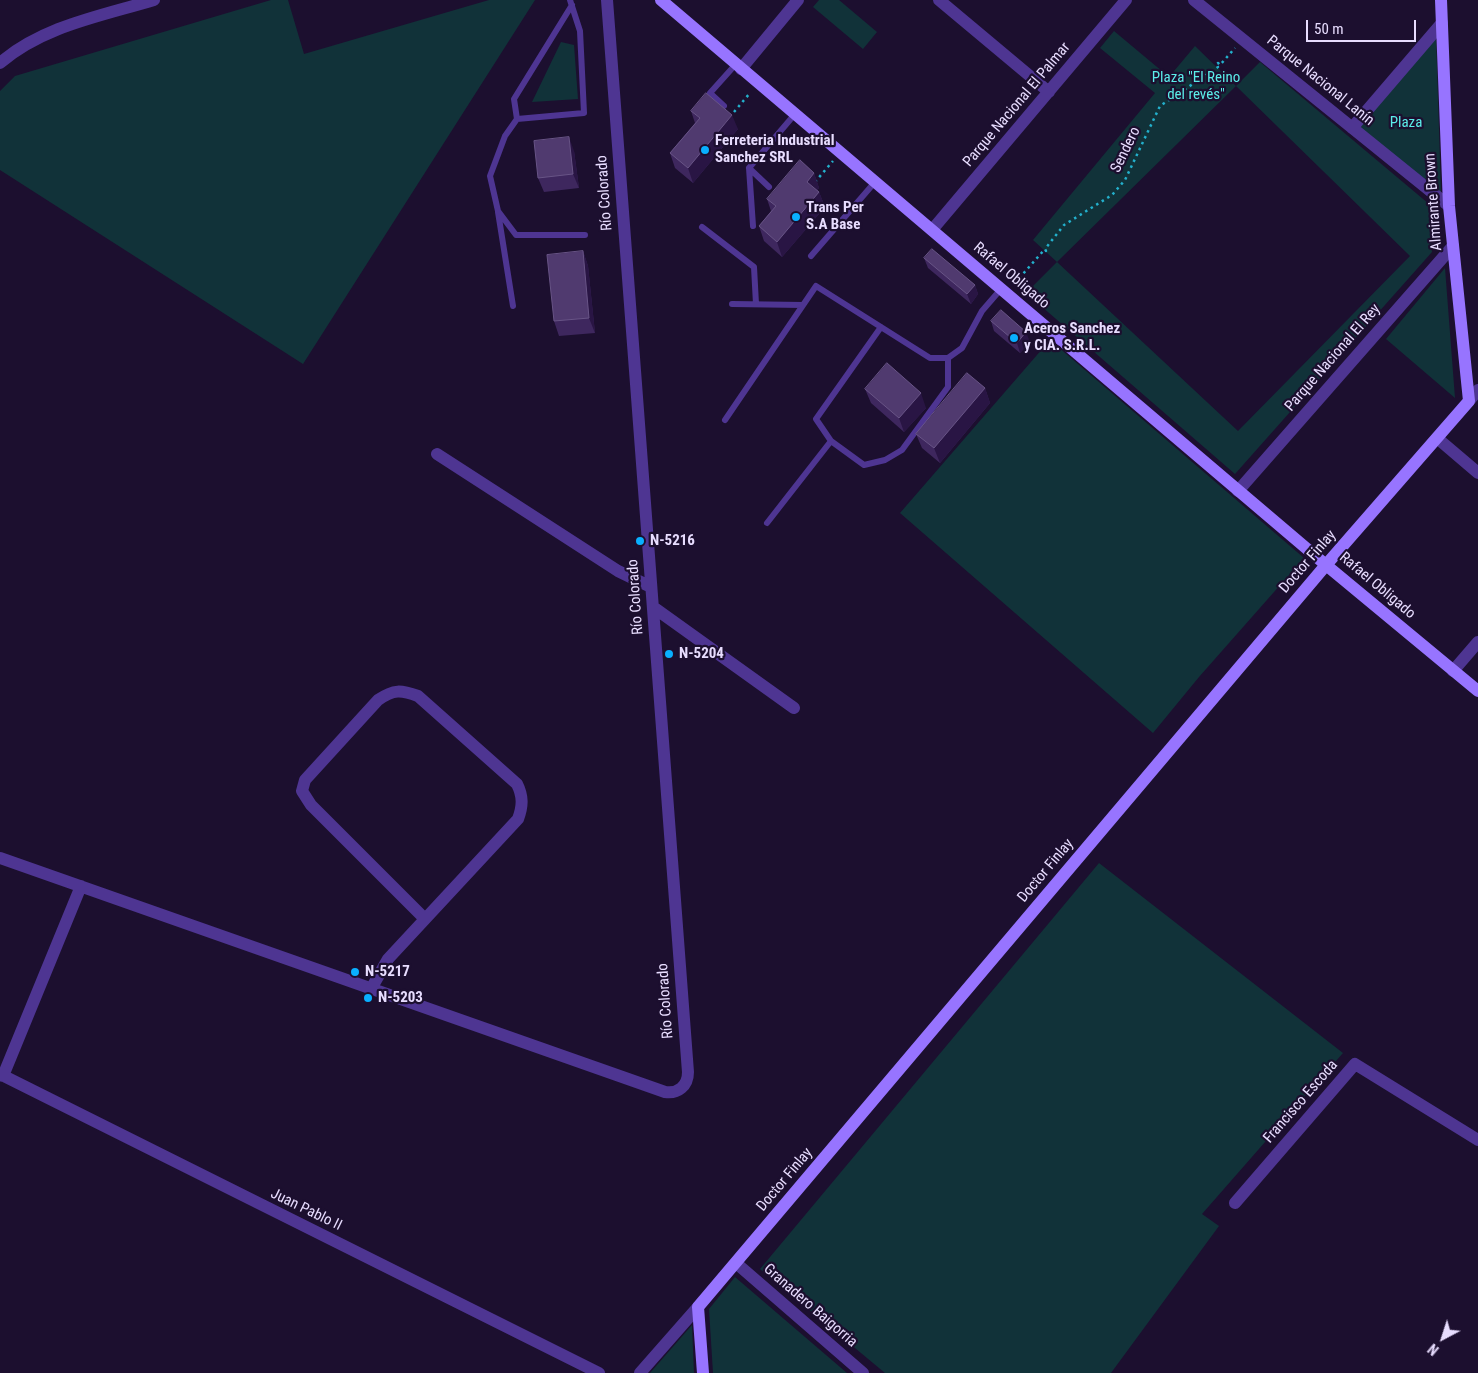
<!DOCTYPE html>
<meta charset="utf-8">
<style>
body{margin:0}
#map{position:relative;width:1478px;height:1373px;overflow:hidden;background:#1c0f2f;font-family:"Roboto Condensed",sans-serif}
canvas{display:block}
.north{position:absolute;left:1418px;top:1313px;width:50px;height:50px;-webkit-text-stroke:4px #1c0f2f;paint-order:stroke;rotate:220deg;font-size:14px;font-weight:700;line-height:20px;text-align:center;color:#e8ddff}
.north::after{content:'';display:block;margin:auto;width:18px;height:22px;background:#e8ddff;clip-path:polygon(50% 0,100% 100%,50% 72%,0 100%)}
.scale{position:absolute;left:1306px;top:20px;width:110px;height:22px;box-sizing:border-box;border:2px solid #e8ddff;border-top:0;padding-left:6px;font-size:15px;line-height:18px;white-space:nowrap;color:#e8ddff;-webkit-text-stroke:4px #1c0f2f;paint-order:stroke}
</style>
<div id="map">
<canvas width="1478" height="1373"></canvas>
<div class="north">N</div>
<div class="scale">50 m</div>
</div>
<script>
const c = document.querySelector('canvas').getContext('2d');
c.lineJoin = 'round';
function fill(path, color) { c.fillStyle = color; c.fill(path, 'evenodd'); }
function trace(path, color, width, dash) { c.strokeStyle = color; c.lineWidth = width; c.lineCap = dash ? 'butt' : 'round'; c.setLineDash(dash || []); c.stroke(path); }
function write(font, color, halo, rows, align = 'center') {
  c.font = font + ' "Roboto Condensed",sans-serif'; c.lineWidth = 4.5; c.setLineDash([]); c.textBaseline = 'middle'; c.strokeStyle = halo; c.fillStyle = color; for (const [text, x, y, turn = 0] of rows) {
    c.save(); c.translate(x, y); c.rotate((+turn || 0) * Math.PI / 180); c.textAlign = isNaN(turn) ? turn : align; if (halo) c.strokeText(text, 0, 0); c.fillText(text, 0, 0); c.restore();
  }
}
const green = new Path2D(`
 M271 0H288L304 54 489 0H535L303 364 0 170V91L15 76Z
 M819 0H839L877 32 863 49 813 7Z
 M1114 31 1169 77 1195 46 1236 86 1260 62 1429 204 1432 252 1235 474 1026 293 1057 262 1033 240 1155 93 1100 48ZM1236 86 1410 256 1238 431 1057 262Z
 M1436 35 1441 193 1357 128Z
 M561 42 574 45 578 99 532 102Z
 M1445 268 1455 398 1386 339Z
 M1050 340 1304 558 1199 677 1153 733 900 513Z
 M1099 863 1343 1053 1202 1214 1219 1226 1111 1373H885L760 1269Z
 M735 1277 847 1373H713L709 1309Z
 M692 1325 694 1373H650Z`);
const path = new Path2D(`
 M734 112 750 93
 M815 182 833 161
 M1015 283 1044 250 1046 251 1045 249 1064 225 1112 195 1125 180 1160 106 1218 67 1216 65 1218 63 1220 65 1235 48`);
const lane = new Path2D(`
 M570 0 580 31 584 113 517 119 514 99 572 5
 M724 106 710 93 736 64
 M517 119 505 136 490 176 498 211 516 235H585
 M749 168 753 226
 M769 187 749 168 795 114
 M498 212 513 306
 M702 227 754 267 756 304
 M811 256 875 182
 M732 304 803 305
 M725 420 816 286 930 358H948L962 348 982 311 1001 289
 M831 441 864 465 885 460 902 450 948 387V358
 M767 523 831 441 816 419 881 327`);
const street = new Path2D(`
 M939 0 1049 92
 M1194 0 1449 206
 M0 63C43 26 101 16 154 0
 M741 69 798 0
 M1352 128 1442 23
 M932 230 1126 0
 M1469 401 1478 390
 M1437 438 1478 473
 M437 454 618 571 651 587
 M1238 491 1453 246
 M653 607 794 708
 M1453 671 1478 642
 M0 858 665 1092C678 1094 688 1086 688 1072L607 0
 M371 989 388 959 518 819C523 806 523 796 517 784L418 696C401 690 394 689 378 700L305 780 302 791 311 805 425 919
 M0 1074 599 1373
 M3 1076 81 886
 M1235 1203 1355 1064 1478 1140
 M736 1263 863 1373
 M640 1373 698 1307`);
const secondary = new Path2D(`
 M661 0 1326 565 1478 691
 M703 1373 698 1307 1326 565 1469 401 1449 206 1441 0`);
const wall = new Path2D(`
 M691 111 738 129 693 183 675 168 670 153 695 123Z
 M574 151 579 188 544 192 538 178Z
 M814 173 819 188 817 190 819 192 825 207 782 257 764 241 759 226 771 211 767 199Z
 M583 251 588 266 595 333 559 336 554 321Z
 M924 258 975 285 978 294 971 304 928 268Z
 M991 321 1030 342 1020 353 994 331Z
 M985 388 990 403 940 463 922 448 916 434Z
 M865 389 926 408 904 432 871 403Z`);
const shadedWall = new Path2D(`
 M732 115 738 129 693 183 688 168Z
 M569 137 574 151 579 188 573 174Z
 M814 173 819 188 812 196 807 182Z
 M819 192 825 207 782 257 777 242Z
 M583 251 588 266 595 333 589 318Z
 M975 285 978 294 971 304 967 294Z
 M1026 332 1030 342 1020 353 1017 343Z
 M985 388 990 403 940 463 934 448Z
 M921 393 926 408 904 432 899 418Z`);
const building = new Path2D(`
 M706 93 732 115 688 168 670 153 700 118 691 111Z
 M569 137 573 174 538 178 534 141Z
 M800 160 814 173 807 182 819 192 777 242 759 226 776 206 767 199Z
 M932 249 975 285 967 294 924 258Z
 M583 251 589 318 554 321 547 255Z
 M1001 310 1026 332 1017 343 991 321Z
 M887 363 921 393 899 418 865 389Z
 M967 373 985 388 934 448 916 434Z`);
const markers = [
 [705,150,5,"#09afff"],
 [796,217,5,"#09afff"],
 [1014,338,5,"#09afff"],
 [640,541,5,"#09afff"],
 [669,654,5,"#09afff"],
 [355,972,5,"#09afff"],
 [368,998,5,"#09afff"]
];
const parkNames = [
 ["Plaza \"El Reino",1196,78],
 ["del revés\"",1196,95],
 ["Plaza",1406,123]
];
const streetNames = [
 ["Parque Nacional Lanín",1320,81,39],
 ["Parque Nacional El Palmar",1017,105,-50],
 ["Sendero",1126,150,-64],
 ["Río Colorado",605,193,-94],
 ["Almirante Brown",1434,202,-94],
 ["Rafael Obligado",1011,276,40],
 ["Parque Nacional El Rey",1333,358,-49],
 ["Doctor Finlay",1308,562,-49],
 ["Rafael Obligado",1377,586,40],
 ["Río Colorado",636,597,-94],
 ["Doctor Finlay",1046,871,-50],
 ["Río Colorado",666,1001,-94],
 ["Francisco Escoda",1301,1102,-49],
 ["Doctor Finlay",785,1180,-50],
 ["Juan Pablo II",306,1210,26],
 ["Granadero Baigorria",810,1306,41]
];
const poiNames = [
 ["Ferreteria Industrial",715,141],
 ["Sanchez SRL",715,158],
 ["Trans Per",806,208],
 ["S.A Base",806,225],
 ["Aceros Sanchez",1024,329],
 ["y CIA. S.R.L.",1024,346],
 ["N-5216",650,541],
 ["N-5204",679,654],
 ["N-5217",365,972],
 ["N-5203",378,998]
];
fill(green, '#113239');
trace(path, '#23b0cc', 2.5, [2.5, 4]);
trace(lane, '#4e3592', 6);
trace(street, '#4e3592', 12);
trace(secondary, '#9774ff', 12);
fill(wall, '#3e275e');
fill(shadedWall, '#291544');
fill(building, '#503a6f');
trace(building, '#685486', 1);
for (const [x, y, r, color] of markers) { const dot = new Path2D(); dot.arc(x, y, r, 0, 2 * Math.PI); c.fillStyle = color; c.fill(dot); trace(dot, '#1c0f2f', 2); }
write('15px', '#5bede9', '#1c0f2f', parkNames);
write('15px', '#e8ddff', '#1c0f2f', streetNames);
write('bold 15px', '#e8ddff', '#1c0f2f', poiNames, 'left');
</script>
